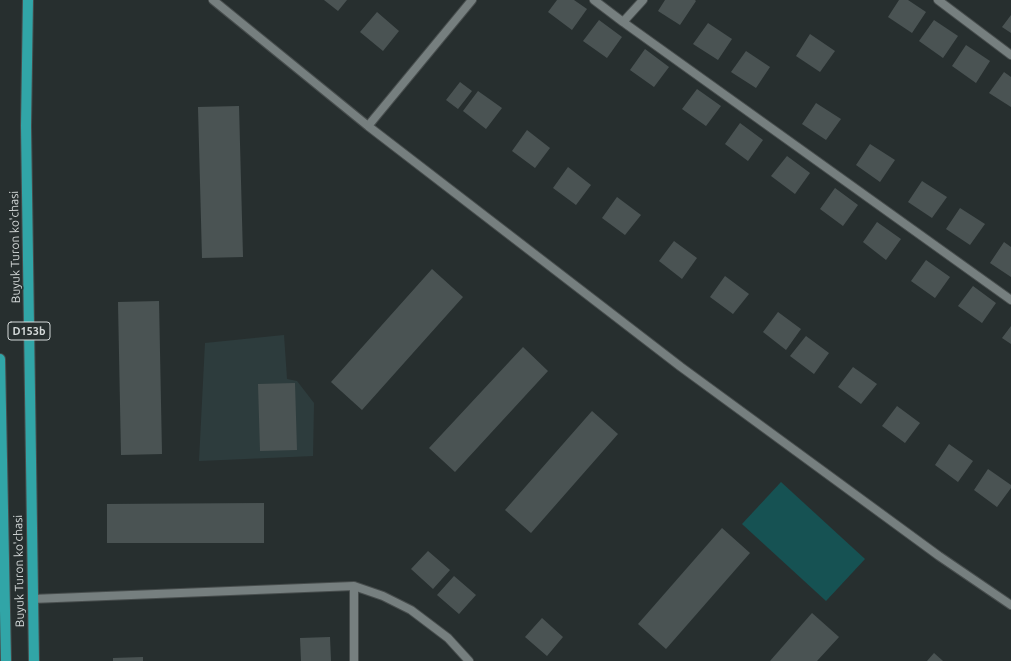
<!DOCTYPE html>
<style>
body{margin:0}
canvas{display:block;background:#272f2f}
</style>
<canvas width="1011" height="661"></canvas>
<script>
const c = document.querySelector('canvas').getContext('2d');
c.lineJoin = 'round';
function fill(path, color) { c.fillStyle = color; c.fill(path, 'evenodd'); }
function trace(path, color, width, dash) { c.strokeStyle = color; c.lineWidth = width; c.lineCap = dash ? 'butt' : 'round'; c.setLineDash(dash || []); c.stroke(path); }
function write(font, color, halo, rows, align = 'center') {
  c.font = font + ' Ubuntu,sans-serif'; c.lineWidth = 3; c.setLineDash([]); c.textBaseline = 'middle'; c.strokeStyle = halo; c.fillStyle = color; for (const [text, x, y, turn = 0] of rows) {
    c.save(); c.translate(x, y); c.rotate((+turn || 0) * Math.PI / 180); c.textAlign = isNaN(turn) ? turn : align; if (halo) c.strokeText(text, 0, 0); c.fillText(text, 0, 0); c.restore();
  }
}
const built = new Path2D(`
 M284 335 287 379 297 381 314 403 313 456 199 461 205 343Z`);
const green = new Path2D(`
 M781 482 865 559 826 601 742 524Z`);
const building = new Path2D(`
 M324 0H347L338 11Z
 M557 0H574L587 9 572 30 548 12Z
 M665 0H695L696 1 680 25 658 11Z
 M899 0H908L926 12 912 33 888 17Z
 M377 12 399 31 383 51 360 32Z
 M1011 15V33L1002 27Z
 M599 20 622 37 607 58 583 41Z
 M934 20 958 36 943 58 919 41Z
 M708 23 732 39 718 60 693 44Z
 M810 34 835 51 820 72 796 56Z
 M966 45 990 61 976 83 952 66Z
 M645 49 669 67 654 87 630 70Z
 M746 51 770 67 756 88 731 72Z
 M1004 72 1011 77V107L989 93Z
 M460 82 472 91 458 109 446 100Z
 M697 89 721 106 706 126 682 109Z
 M478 91 502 108 486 129 463 111Z
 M816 103 841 119 826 140 802 124Z
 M239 106 243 257 202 258 198 107Z
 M740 123 763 140 748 161 725 144Z
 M527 130 550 148 535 168 512 151Z
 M870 144 895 160 880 182 856 165Z
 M787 156 810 173 795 194 771 176Z
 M568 167 591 185 576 205 553 188Z
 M922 181 947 197 932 218 908 202Z
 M835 188 858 205 843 226 820 209Z
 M617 197 641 215 625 235 602 218Z
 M960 208 985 224 970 245 946 229Z
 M877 222 901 239 886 260 863 242Z
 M674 241 697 258 682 279 659 261Z
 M1004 242 1011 247V277L990 263Z
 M926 260 950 277 935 298 911 281Z
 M432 269 463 297 362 410 331 382Z
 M725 276 749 294 733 314 710 297Z
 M973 286 996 303 982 323 958 306Z
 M159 301 162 454 121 455 118 302Z
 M778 312 801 329 786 350 763 332Z
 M1011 326V344L1002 338Z
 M806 336 829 353 814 374 790 356Z
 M523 347 548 371 455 472 429 448Z
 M853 367 877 384 861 404 838 387Z
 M295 383 297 450 260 451 258 384Z
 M897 406 920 423 905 443 882 426Z
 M592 411 618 434 531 533 505 510Z
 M949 444 973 461 958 482 935 465Z
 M988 469 1011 485V488L997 507 974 490Z
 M264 503V543H107V504Z
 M722 528 750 553 666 649 638 624Z
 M428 551 450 570 433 589 411 569Z
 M454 576 476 595 459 614 437 595Z
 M812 613 839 637 817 661H770Z
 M542 618 563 637 547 656 525 637Z
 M330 637 331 661H301L300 638Z
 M934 653 943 661H927Z
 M143 657V661H113V658Z`);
const street = new Path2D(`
 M213 0 368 126 681 367 939 556 1011 605
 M594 0 623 22 1011 300
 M938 0 1011 55
 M623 22 643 0
 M368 126 472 0
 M32 599 354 586 383 596 411 610 448 638 469 661
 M354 661V586`);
const primary = new Path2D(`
 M28 0 26 126 34 661
 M0 359 6 661`);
const shields = [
 [29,331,42]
];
const shieldNames = [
 ["D153b",29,331]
];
const streetNames = [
 ["Buyuk Turon ko'chasi",15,247,-91],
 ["Buyuk Turon ko'chasi",19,571,-91]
];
fill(built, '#2d3c3d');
fill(green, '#165253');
fill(building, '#4a5353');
trace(street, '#474d4d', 10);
trace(primary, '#474d4d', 12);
trace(street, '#767f7f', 8);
trace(primary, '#31a5a7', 10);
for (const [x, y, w] of shields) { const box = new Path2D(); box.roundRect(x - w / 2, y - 9, w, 18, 3); c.fillStyle = '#272f2f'; c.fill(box); trace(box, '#d4d9d9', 1); }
write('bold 11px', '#d4d9d9', null, shieldNames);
write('12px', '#d4d9d9', '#272f2f', streetNames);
</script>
